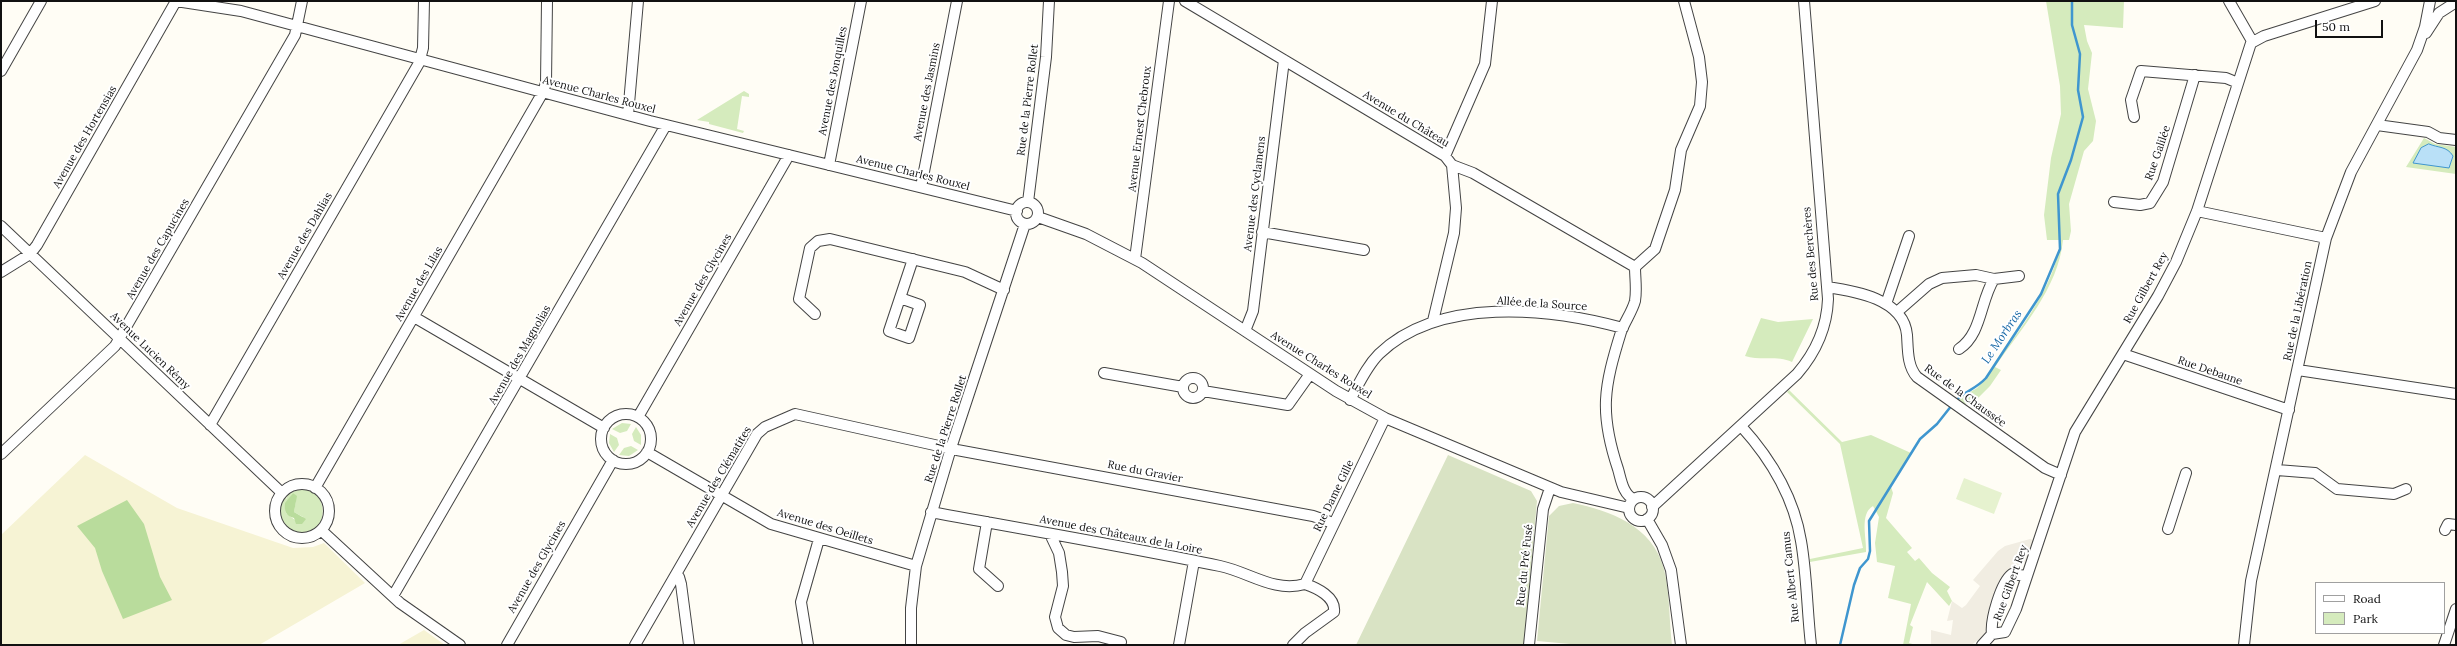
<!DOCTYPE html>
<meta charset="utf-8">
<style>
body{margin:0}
#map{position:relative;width:2457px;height:646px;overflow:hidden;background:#fffdf5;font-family:Lora,serif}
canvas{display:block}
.frame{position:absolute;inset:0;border:2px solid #111;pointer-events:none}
.legend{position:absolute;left:2315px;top:582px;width:130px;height:52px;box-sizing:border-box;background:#fff;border:1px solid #a0a0a0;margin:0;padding:5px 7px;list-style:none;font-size:12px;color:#111}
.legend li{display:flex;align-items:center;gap:8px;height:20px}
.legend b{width:20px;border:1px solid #a0a0a0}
.scale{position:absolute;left:2315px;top:20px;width:68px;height:18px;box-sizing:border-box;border:2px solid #111;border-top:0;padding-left:5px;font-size:12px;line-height:14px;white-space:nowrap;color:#111;-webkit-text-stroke:3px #fff;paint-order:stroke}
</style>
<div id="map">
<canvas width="2457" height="646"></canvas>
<div class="frame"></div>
<ul class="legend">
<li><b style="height:5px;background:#fff"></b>Road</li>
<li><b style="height:11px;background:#d5ebbd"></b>Park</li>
</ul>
<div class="scale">50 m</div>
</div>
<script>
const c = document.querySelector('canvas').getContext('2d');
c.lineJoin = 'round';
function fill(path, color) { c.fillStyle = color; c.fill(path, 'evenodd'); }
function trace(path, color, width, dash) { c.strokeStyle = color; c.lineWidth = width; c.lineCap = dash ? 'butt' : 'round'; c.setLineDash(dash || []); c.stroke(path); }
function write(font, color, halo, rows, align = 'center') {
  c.font = font + ' Lora,serif'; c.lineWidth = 4; c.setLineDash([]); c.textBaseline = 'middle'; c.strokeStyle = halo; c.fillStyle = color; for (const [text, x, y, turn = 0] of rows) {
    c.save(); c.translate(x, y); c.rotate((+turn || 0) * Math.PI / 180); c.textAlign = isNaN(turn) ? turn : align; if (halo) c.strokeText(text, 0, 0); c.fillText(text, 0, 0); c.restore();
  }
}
const farmland = new Path2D(`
 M85 455 177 508 293 548 313 547 324 543 365 583 259 645H1V535Z
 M424 630 445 645H398Z`);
const green = new Path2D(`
 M2046 1H2124L2123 28 2084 25 2087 41 2092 53 2088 89 2096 121 2093 141 2084 151 2069 204 2071 231 2069 240H2063C2058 289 2022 327 1995 367L2001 370 1990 386 1978 398 1963 405 1957 400 1977 388 1986 378C2011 340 2057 287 2060 240H2047L2044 215 2051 158 2061 114 2060 86Z
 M744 91 749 94V97L742 96 737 129 744 131 743 133 709 124V122L697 120Z
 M2424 138 2435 144 2456 147V174L2406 167Z
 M1761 318 1778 322 1813 319 1792 362C1777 355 1761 361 1745 356Z
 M1789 390 1842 442 1871 435 1911 453 1891 487 1893 493 1886 518 1912 548 1907 552 1915 561 1919 558 1932 573 1950 587 1947 591 1952 601 1949 606 1927 582 1910 625 1913 627 1909 643 1916 645H1903L1911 604 1888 598 1895 566 1877 562 1875 543 1879 517 1873 506C1859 514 1867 539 1866 552L1810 562V559L1863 548 1840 444 1787 392Z
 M622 423 631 424 627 431 620 433 612 429Z
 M636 427 641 435V445L634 441 632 434Z
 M610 434 617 438 619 445 614 452 609 443Z
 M631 446 638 450 629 456 619 455 624 448Z
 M300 489C332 489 329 538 299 533 292 532 287 529 283 523 278 515 279 505 285 497L287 499 286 495ZM293 493 296 500 294 512 303 517 295 520 286 513 285 505Z`);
const forest = new Path2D(`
 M293 493 297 496 294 512 306 519 302 524H296L294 518C286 516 284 511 285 503Z
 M127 500 144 524 160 577 172 600 123 619 102 571 95 548 77 526Z`);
const cemetery = new Path2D(`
 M1448 455 1531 491 1537 501 1524 645H1356Z
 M1573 503C1610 511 1652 525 1664 569 1670 593 1669 620 1672 645H1581L1537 641 1549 516 1559 506Z`);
const pitch = new Path2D(`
 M1964 478 2002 493 1994 514 1956 499Z`);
const plaza = new Path2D(`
 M2030 539 2033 540 2025 562 2019 567 2005 573 1987 618V630L1984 636 1971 645H1931V630L1951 635 1953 620 1947 621 1952 601 1962 608 1966 605 1980 586 1973 580 1998 551 2005 546Z`);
const water = new Path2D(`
 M2429 144C2438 148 2447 146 2453 156L2449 168 2413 163 2421 148Z`);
const stream = new Path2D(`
 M1956 401C1963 392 1976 389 1986 378L2041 294 2060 249 2058 194 2071 160 2083 117 2078 90 2080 54 2072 25V1
 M1840 645 1854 585 1860 568 1868 559 1870 551 1869 521 1920 439 1937 424 1952 405`);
const minor = new Path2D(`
 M176 1 241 11 650 121 1017 211
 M1185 1 1445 156 1452 165 1473 173 1635 267
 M2229 1 2252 41
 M2426 33 2439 13 2453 4
 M1 71 41 1
 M628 115 638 1
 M2134 117 2131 100 2141 71 2226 78 2238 83
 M2377 125 2428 132 2439 138 2456 140
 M1445 156 1485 64 1492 1
 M829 165 861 1
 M921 187 957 1
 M1028 202 1046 57 1049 1
 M2114 202 2140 205 2150 203 2163 182 2195 75
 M1016 213a11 11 0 1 1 22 0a11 11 0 1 1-22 0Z
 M2197 211 2326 238
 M1038 217 1086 234 1142 263 1336 391 1385 418 1561 492 1629 508
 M1 226 282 493
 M1262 232 1364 250
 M1135 259 1169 1
 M1635 267 1655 249 1675 190 1681 150 1700 106 1702 82 1699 57 1684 1
 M1 272 30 254 37 245 176 1
 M1827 287C1855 291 1904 299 1907 335 1908 349 1907 366 1917 377L2045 468 2061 475
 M900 298 920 305 909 338 889 331 913 259
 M1886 304 1909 236
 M1897 312 1929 284 1942 278 1976 275 1994 279 2019 276
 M815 314 799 299 810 248 818 241 830 239 965 272 1004 290
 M414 317 604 428
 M1433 321 1454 233 1456 208 1452 165
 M1245 331 1253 311 1284 60
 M1959 349C1982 334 1980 301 1994 279
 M2123 354 2289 410
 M2298 370 2456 394
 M1104 373 1183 387
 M1183 388a10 10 0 1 1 20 0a10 10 0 1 1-20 0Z
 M1203 391 1288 405 1310 374
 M1350 400C1359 384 1366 367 1379 354 1439 296 1549 308 1623 328
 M601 439a25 25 0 1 1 50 0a25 25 0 1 1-50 0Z
 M638 417 789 155
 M210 425 419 63 423 48 424 1
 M1741 426C1771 459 1794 498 1801 541 1807 575 1807 611 1811 645
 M647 452 771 524 916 566
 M1 454 115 346 295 35 302 1
 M2277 470 2315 473 2337 489 2394 494 2406 489
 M275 511a27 27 0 1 1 54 0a27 27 0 1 1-54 0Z
 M315 488 543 92 546 83 547 1
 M1629 509a12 12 0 1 1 24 0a12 12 0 1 1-24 0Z
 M1634 499C1623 495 1621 479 1618 469 1599 412 1604 387 1621 332 1625 321 1632 312 1635 301 1637 290 1635 278 1635 267
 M1652 507 1797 374C1816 352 1827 328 1828 299L1804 1
 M931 512C1028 530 1124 546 1220 566 1249 572 1274 593 1305 584
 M1647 519 1662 545 1671 570 1681 645
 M987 522 979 569 998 586
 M2168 529 2186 473
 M321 530 400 603 460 645
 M2445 530 2448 524 2456 525
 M1050 534 1059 553 1062 572 1063 586 1055 617 1058 628 1066 635 1074 637 1098 636 1121 642
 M676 575 679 577 681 584 689 645
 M1305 584 1385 418
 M393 596 666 125
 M1992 634 2005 632 2016 609 2075 432 2158 296 2176 262 2197 211 2251 43 2264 36 2375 1
 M1992 634C1990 620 2001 582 2012 574L2026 576
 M507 645 613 460
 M635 645 757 434 765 427 795 414 957 450 1313 516 1333 523
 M808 645 801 602 819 539
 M911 645V608L916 566 951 448 1025 224
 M1179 645 1194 561
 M1293 645 1305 633 1334 612C1336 597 1317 588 1305 584
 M1529 645 1543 509 1550 488
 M1982 645 1992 634
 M2244 645 2251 581 2326 238 2351 172 2417 50 2425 27 2430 1
 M2444 645 2456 609`);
const streetNames = [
 ["Avenue des Jonquilles",833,81,-79],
 ["Avenue des Jasmins",927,92,-79],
 ["Avenue Charles Rouxel",599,95,15],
 ["Rue de la Pierre Rollet",1028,100,-83],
 ["Avenue du Château",1406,119,31],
 ["Avenue Ernest Chebroux",1140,129,-83],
 ["Avenue des Hortensias",85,137,-60],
 ["Rue Galilée",2158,153,-71],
 ["Avenue Charles Rouxel",913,173,14],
 ["Avenue des Cyclamens",1255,194,-83],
 ["Avenue des Dahlias",305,236,-60],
 ["Avenue des Capucines",158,249,-60],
 ["Rue des Berchères",1811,254,-95],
 ["Avenue des Glycines",703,280,-60],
 ["Avenue des Lilas",419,284,-60],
 ["Rue Gilbert Rey",2146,288,-61],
 ["Allée de la Source",1542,304,4],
 ["Rue de la Libération",2298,311,-78],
 ["Avenue Lucien Rémy",150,351,44],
 ["Avenue des Magnolias",520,355,-60],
 ["Avenue Charles Rouxel",1321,365,32],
 ["Rue Debaune",2210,371,19],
 ["Rue de la Chaussée",1965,396,36],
 ["Rue de la Pierre Rollet",946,429,-72],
 ["Rue du Gravier",1145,472,11],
 ["Avenue des Clématites",719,477,-59],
 ["Rue Dame Gille",1334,496,-64],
 ["Avenue des Oeillets",825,527,17],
 ["Avenue des Châteaux de la Loire",1121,535,11],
 ["Rue du Pré Fusé",1525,565,-84],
 ["Avenue des Glycines",537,567,-60],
 ["Rue Albert Camus",1791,577,-96],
 ["Rue Gilbert Rey",2011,583,-70]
];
const waterNames = [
 ["Le Morbras",2002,337,-56]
];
fill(farmland, '#f6f3d4');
fill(green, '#d5ebbd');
fill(forest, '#b9dc9c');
fill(cemetery, '#d9e3c4');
fill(pitch, '#e6f2cf');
fill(plaza, '#f1ede2');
fill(water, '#b9e0f7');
trace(water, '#3f96cf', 1);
trace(stream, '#3f96cf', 2.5);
trace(minor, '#444', 12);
trace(minor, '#fff', 10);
write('11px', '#111', '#fff', streetNames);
write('italic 12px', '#1768a6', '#fff', waterNames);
</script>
